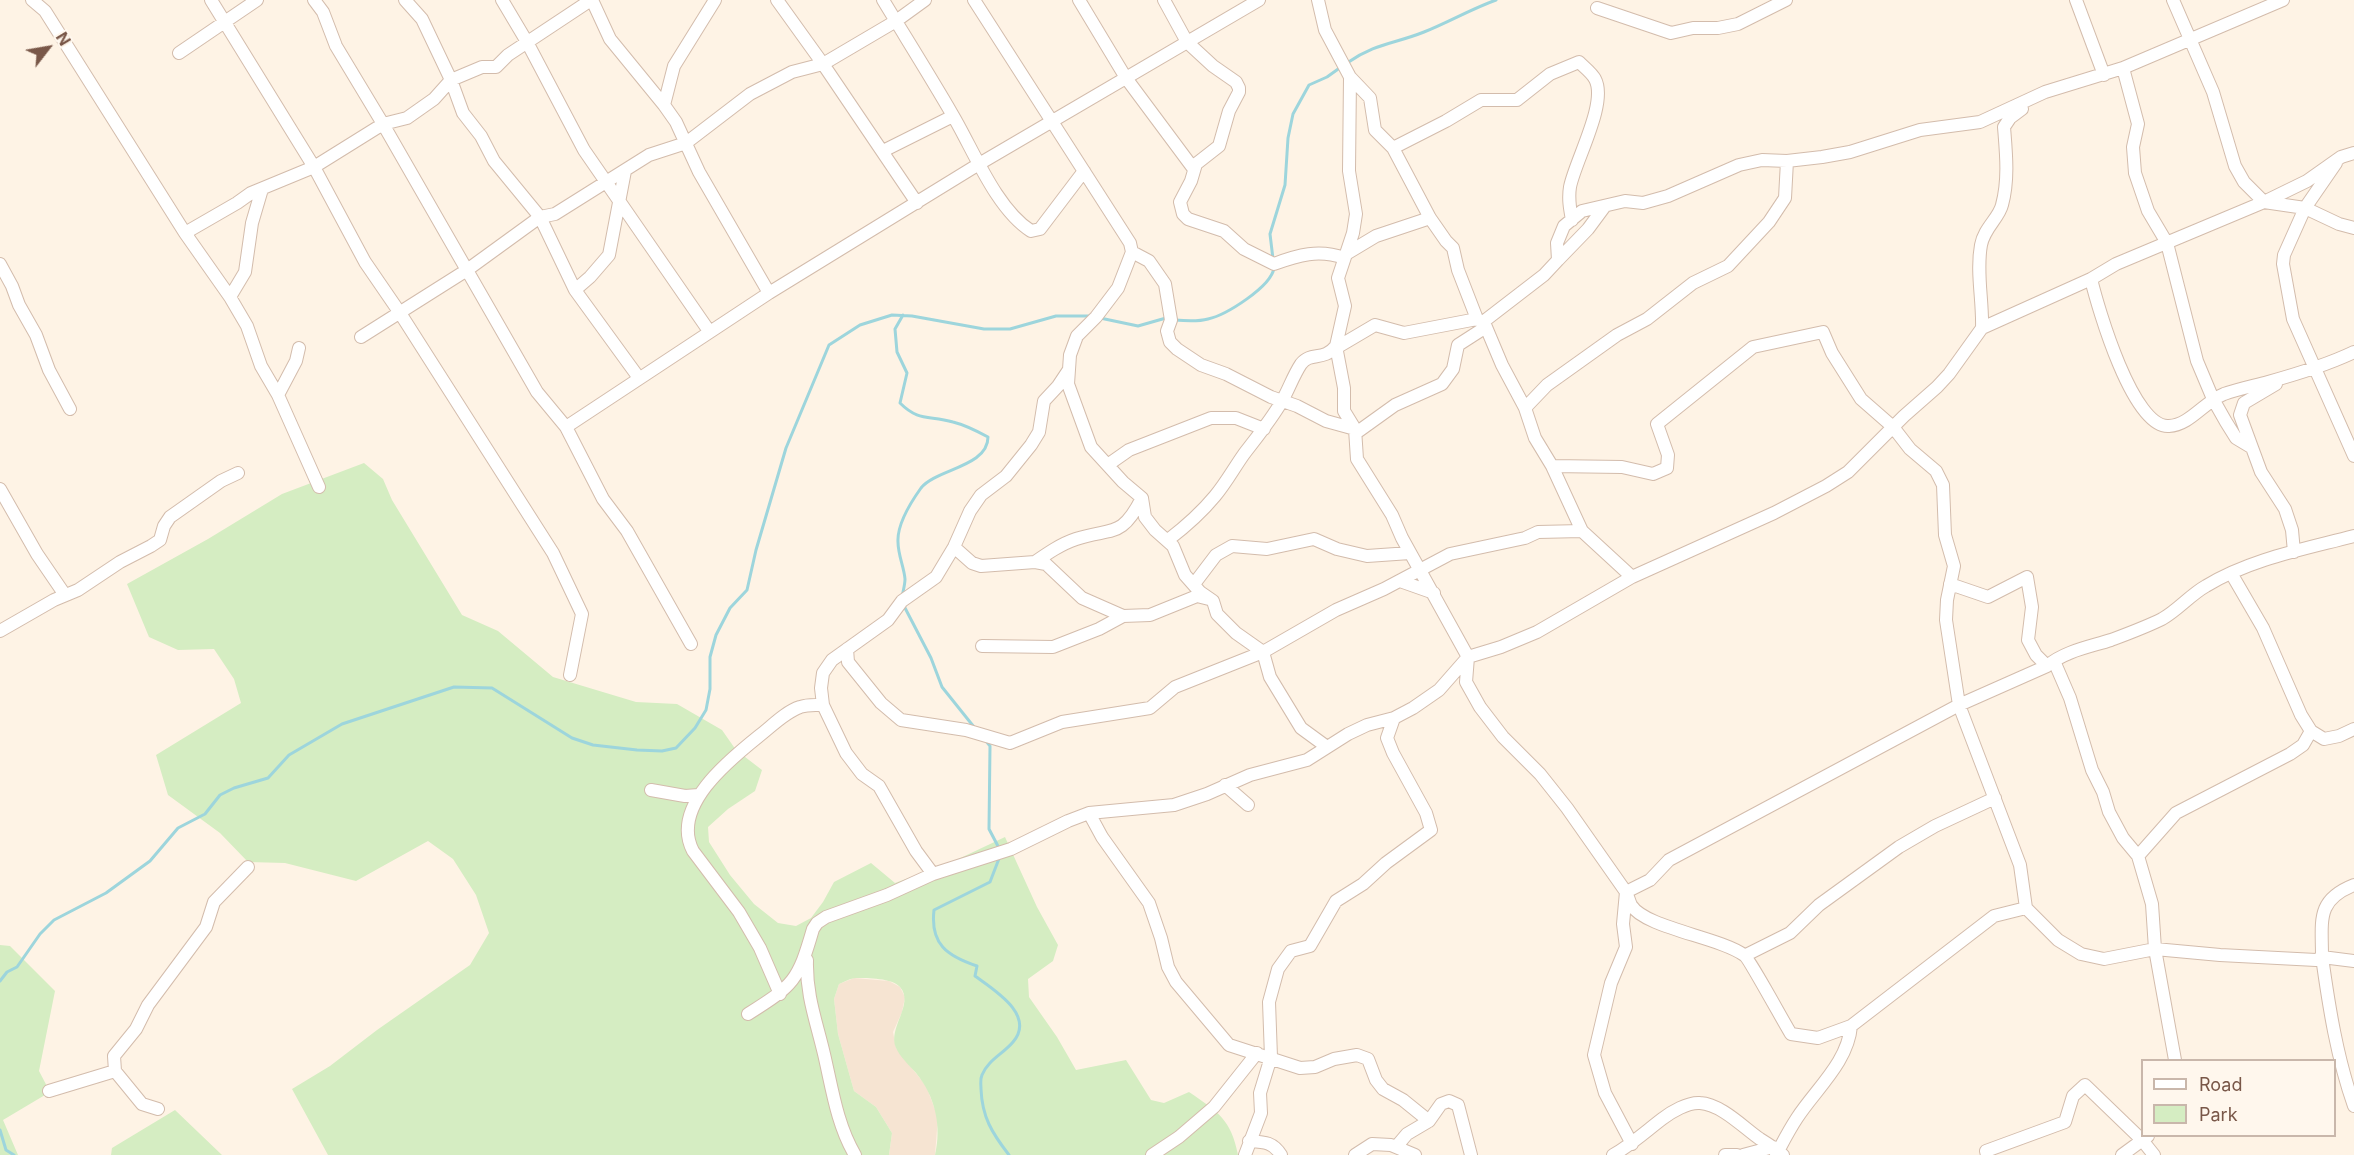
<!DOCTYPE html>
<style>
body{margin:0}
#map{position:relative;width:2354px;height:1155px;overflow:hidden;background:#fef3e5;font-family:Inter,sans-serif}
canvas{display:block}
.legend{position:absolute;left:2141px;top:1059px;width:195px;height:78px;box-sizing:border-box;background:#fff7ed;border:2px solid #c9b7ab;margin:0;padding:8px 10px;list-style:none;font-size:18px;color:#795748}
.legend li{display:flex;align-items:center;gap:12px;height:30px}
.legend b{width:30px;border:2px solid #c9b7ab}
.north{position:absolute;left:18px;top:18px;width:60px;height:60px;-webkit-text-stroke:4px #fff7ed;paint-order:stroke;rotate:59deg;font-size:16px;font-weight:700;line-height:24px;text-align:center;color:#795748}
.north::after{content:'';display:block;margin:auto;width:21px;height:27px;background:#795748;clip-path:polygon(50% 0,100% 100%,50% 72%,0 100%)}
</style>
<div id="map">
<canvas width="2354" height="1155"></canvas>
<ul class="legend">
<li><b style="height:8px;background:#fff"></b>Road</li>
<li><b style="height:16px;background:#d5edc2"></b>Park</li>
</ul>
<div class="north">N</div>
</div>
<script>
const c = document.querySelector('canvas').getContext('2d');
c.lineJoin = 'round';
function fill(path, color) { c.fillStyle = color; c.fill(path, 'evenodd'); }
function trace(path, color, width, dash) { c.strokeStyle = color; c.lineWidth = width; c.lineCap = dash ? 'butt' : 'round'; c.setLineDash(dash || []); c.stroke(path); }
const residential = new Path2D(`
 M854 978 889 981 900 987 905 997 902 1012 893 1032 896 1048 926 1086 938 1117 935 1155H889L892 1133 876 1107 854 1091 838 1034 834 999 839 984Z`);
const green = new Path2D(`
 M364 463 383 479 392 500 462 615 498 631 553 677 636 702 677 704 722 730 736 750 762 770 755 791 728 809 708 827 709 842 730 875 754 904 778 923 796 926 811 918 823 902 834 882 871 863 895 883 952 862 1005 837 1037 907 1058 945 1053 961 1028 979 1029 997 1057 1037 1076 1070 1126 1060 1151 1100 1164 1103 1189 1092C1218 1112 1231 1119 1238 1155H935C942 1126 935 1096 916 1073 910 1066 900 1057 896 1048 887 1028 915 1004 900 987 892 978 868 978 856 978 851 978 844 982 839 984L834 999 838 1034 854 1091 876 1107 892 1133 889 1155H328L292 1089 330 1066 377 1030 470 965 489 933 476 895 453 859 428 841 356 881 285 863 248 862 220 833 168 795 156 755 241 703 234 679 214 649 178 650 149 637 127 584 208 539 282 494Z
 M0 945 10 946 55 991 39 1071 50 1092 3 1120 18 1155H0Z
 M175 1110 222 1155H111L112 1148Z`);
const stream = new Path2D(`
 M1347 63C1376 43 1394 44 1424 32 1449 22 1471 9 1496 0
 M1273 259 1270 234 1285 185 1288 138 1293 114 1309 85 1327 77 1341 67
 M1100 318 1138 326 1166 318
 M1175 320C1186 321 1197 322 1208 319 1226 315 1271 287 1274 268
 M902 597C903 591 905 585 905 579 904 567 898 555 898 542 897 525 911 502 921 488 936 469 988 467 988 437 977 431 965 425 953 422 929 415 919 422 900 403L907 373 897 352 895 329 903 315
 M904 606 931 658 942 687 974 727
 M986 741 990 746 989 829 1000 850
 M1000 856 990 882 934 910C930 944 947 956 977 966L975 976C994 990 1036 1015 1013 1042 1003 1054 988 1060 982 1075 980 1079 981 1085 981 1089 982 1117 992 1133 1009 1155
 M0 981 7 972 17 967 40 934 54 920 106 893 150 861 178 828 205 814 220 795 234 788 268 778 289 755 342 724 454 687 492 688 572 738 593 745 637 750 662 751 676 748 695 728 706 710 710 689V657L716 635 730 608 747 590 756 550 786 448 829 345 860 325 892 315 912 316 984 329H1010L1056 316H1090
 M0 1130 6 1150 14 1155`);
const street = new Path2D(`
 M32 0 45 11 185 233 230 297 247 326 261 366 278 395 319 487
 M211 0 314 167 365 262 400 313 553 553 582 614 570 675
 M405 0 422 19 451 80 463 113 481 136 494 161 540 217 575 290
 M502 0 527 42 584 150 709 331
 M591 0 508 55 496 67H482L451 80 434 99 407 118 383 124 537 392 566 427 603 499 627 531 691 644
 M592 0 610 39 664 105 676 122 699 172 769 293
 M777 0 823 64 917 203
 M883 0C906 38 930 76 952 114 973 149 996 209 1031 231L1040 229 1084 171
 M974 0 1130 243 1132 252 1118 288 1096 317 1077 336 1070 355 1068 384 1091 447 1123 482 1142 498 1145 517 1155 530 1173 546 1185 575 1200 592 1213 601 1217 614 1236 633 1263 652 1270 677 1301 728 1327 747
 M1079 0 1126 78 1193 168
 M1164 0 1187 42 1213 66 1236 82 1239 88V92L1229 111 1219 146 1196 164 1191 181 1180 202 1183 214 1188 219 1224 231 1244 249 1274 264C1298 255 1319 249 1344 258
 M1318 0 1325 30 1350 77 1349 171 1356 214 1353 233 1338 278 1345 306 1336 346 1344 388V411L1355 429 1357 459 1392 515 1402 538 1468 657 1466 682 1480 707 1503 737 1540 774 1567 808 1626 892C1628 896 1629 901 1631 905 1645 928 1719 937 1744 955 1749 958 1784 1023 1791 1034L1818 1038 1851 1026C1848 1062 1816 1089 1797 1118 1789 1130 1783 1142 1776 1155
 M2076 0 2104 75
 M2173 0 2213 92 2235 166 2244 182 2264 202 2305 208 2339 224 2354 228
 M1597 8 1671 33 1693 28H1718L1738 24 1786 0
 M179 53 257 0
 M2123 68 2138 124 2133 147 2135 173 2148 211 2167 243 2197 361 2213 399 2226 422 2236 438 2251 447
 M1350 77 1370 98 1375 130 1393 148 1430 218 1446 241 1453 248 1458 270 1477 319 1483 322 1486 327 1502 365 1525 408 1535 438 1552 466 1582 531 1632 577
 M664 105 674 66 715 0
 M1393 148 1446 121 1481 100H1517L1550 74 1579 62C1584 67 1592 73 1595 79 1608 103 1575 161 1570 187 1568 199 1570 209 1572 220
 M883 151 953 116
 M2336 163 2305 208 2284 255 2283 264 2293 319 2354 456
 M625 171 609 255 590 277 575 290 639 378
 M185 233 237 203 251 193 314 167 383 124 336 46 323 12 314 0
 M1132 252 1149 261 1165 284 1171 320 1167 331 1170 342 1177 349 1201 365 1226 374 1271 397 1297 406 1326 421 1355 429
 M1346 254 1376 236 1430 218
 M1558 260 1588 229 1605 206
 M0 264 12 286 19 305 36 335 49 370 70 409
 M2091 279C2098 308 2133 429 2169 426 2190 425 2204 402 2224 394 2238 389 2253 386 2268 382 2297 374 2327 365 2354 352
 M230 297 245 272 252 223 262 189
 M1483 322 1544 275 1558 260 1557 243 1564 226 1582 211 1625 201 1643 203 1668 196 1739 165 1762 160 1787 161 1822 157 1850 152 1920 130 1980 122 2045 92 2123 68 2283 0
 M1982 328C1983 301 1976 272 1981 245 1984 228 1999 218 2002 205 2009 180 2006 152 2004 127L2010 118 2022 109
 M361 337 467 270 540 217 555 214 649 155 686 143 750 94 792 72 823 64 896 21 925 0
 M1336 348 1375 325 1404 333 1477 319
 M2276 384 2244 403 2240 415 2261 472 2285 509 2292 530 2294 552
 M278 395 296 361 299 348
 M1525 408 1547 385 1617 335 1647 319 1693 283 1728 266 1769 222 1785 198 1787 161
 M566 427 769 293 979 164 1259 0
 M1356 433 1395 405 1442 384 1453 369 1458 345 1486 327
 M1109 464 1129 450 1211 418H1236L1264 429
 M1552 466 1622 467 1653 474 1667 468 1668 455 1657 424 1753 347 1823 332 1832 353 1861 399 1893 427 1910 449 1936 471 1943 485 1945 535 1954 566 1947 600 1946 620 1959 705 2020 865 2026 908
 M0 489 37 554 65 595
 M1168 540C1185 527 1201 513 1215 496 1226 483 1234 468 1244 454 1257 437 1271 420 1282 401 1289 389 1293 376 1301 364 1311 351 1323 362 1336 346
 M954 547 972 563 981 566 1035 562 1046 564 1082 598 1123 616 1150 615 1197 596 1209 599
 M1035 562C1048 553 1061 544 1076 539 1113 527 1121 539 1142 498
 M2231 573 2263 628 2301 715 2311 731 2324 739 2339 736 2354 729
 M1400 581 1434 593
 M1194 584 1216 555 1232 546 1267 549 1314 539 1337 549 1367 556 1410 553
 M1950 584 1988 597 2027 577 2032 607 2028 640 2036 655 2047 666
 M0 631 54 600 78 590 120 562 151 546 160 540 164 526 170 517 221 481 238 473
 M982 646 1053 647 1099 629 1123 616
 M847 649 848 662 881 703 901 720 966 730 1010 743 1062 722 1150 708 1175 687 1263 652 1336 610 1384 589 1450 554 1525 538 1538 532 1582 531
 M2054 661 2070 698 2092 770 2103 792 2109 812 2123 838 2138 856 2152 904 2155 949 2175 1060
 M1225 785 1248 805
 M651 790 685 796 699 795
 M1089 813 1102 837 1149 903 1161 938 1168 967 1176 982 1229 1045 1300 1068 1315 1067 1334 1059 1357 1055 1368 1059 1376 1080 1383 1089 1403 1100 1429 1121
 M2138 856 2176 813 2290 754 2303 745 2311 731
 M933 874 916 851 879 786 862 774 846 753 823 705 821 688 823 673 832 660 888 620 902 601 936 577 954 547 970 511 981 495 1006 476 1031 445 1039 432 1044 401 1058 386 1068 371
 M1746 955 1790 933 1819 905 1899 847 1935 826 1995 798
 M807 960C806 995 816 1020 824 1054 832 1088 837 1125 855 1155
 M2354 961 2322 957C2329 1007 2337 1058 2354 1106
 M780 994 760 948 739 912 693 851C670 807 729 760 759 736 772 726 785 712 800 707 808 704 815 705 823 705
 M748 1014C794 985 798 981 813 929L817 923 826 917 887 895 933 874 1011 849 1068 821 1089 813 1174 805 1207 794 1250 775 1307 760 1348 734 1367 725 1394 718 1413 708 1439 690 1468 657 1501 647 1537 632 1632 577 1774 513 1826 486 1848 472 1904 416 1937 387 1949 374 1982 328 2091 279 2116 264 2264 202 2307 181 2341 157 2354 153
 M1851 1026 1994 916 2026 908 2058 940 2081 954 2104 959 2155 949 2220 955 2316 960 2322 957C2322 920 2316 900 2354 885
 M115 1071 114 1056 136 1029 148 1005 206 927 214 902 248 867
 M49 1091 115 1071 142 1104 158 1109
 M1249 1141C1264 1142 1273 1142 1281 1155
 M1632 1144 1605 1093 1594 1055 1611 983 1626 947 1623 924 1626 892 1650 880 1669 860 1959 705 2047 666C2065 651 2089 647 2111 640 2127 634 2146 627 2162 619 2178 610 2190 595 2206 586 2250 559 2305 549 2354 536
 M1396 1147 1407 1134 1429 1121 1441 1104 1449 1101 1458 1105 1471 1155
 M1152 1155 1179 1137 1214 1107 1257 1053
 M1245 1155 1261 1113 1260 1093 1271 1057 1269 1002 1278 969 1291 951 1310 946 1336 901 1363 884 1386 863 1431 830 1426 813 1393 753 1387 738 1394 718
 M1355 1155 1372 1144 1391 1145 1415 1155
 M1613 1155C1631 1145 1645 1132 1662 1119 1671 1112 1688 1102 1700 1103 1721 1104 1744 1128 1760 1139 1768 1144 1776 1149 1783 1155
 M1725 1155H1737
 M1743 1155 1773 1147
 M1987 1155 1986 1151 2065 1122 2073 1096 2085 1085 2142 1140 2154 1155
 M2122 1155 2148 1136`);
fill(residential, '#f6e4d2');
fill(green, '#d5edc2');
trace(stream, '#9dd5dc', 3);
trace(street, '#d3bcac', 14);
trace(street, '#fff', 12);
</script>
